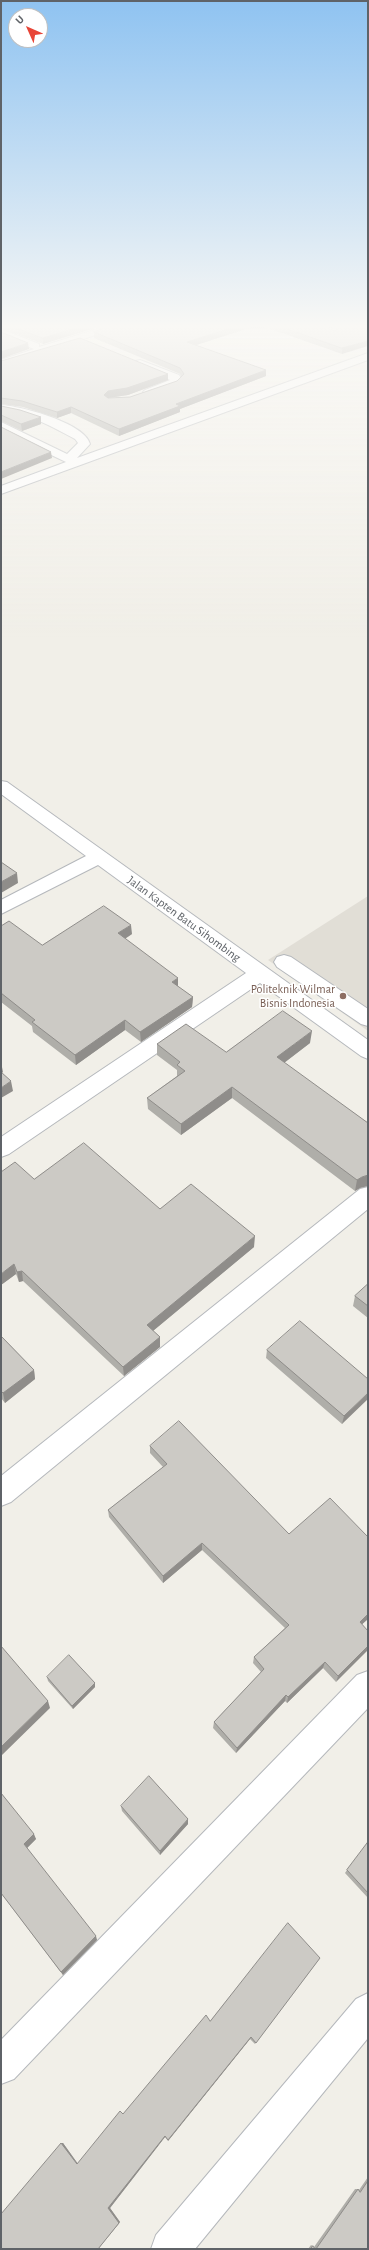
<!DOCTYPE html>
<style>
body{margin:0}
#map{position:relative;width:369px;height:2250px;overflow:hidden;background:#f1efe8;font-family:"Alegreya Sans",sans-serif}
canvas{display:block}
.frame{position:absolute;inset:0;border:2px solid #5f6368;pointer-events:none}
.north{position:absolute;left:8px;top:8px;width:40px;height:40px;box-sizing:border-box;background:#fff;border:1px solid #bfc1c3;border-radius:50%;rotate:315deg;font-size:11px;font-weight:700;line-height:16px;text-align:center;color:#5f6368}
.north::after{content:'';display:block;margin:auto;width:14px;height:18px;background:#e84537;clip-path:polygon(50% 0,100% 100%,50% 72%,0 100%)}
</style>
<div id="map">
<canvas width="369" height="2250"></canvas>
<div class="frame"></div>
<div class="north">U</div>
</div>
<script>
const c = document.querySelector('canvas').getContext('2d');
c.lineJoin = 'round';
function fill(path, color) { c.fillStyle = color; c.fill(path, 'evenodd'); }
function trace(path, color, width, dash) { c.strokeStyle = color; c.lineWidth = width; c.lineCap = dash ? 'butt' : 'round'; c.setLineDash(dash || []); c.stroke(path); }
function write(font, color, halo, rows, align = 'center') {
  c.font = font + ' "Alegreya Sans",sans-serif'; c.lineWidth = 3; c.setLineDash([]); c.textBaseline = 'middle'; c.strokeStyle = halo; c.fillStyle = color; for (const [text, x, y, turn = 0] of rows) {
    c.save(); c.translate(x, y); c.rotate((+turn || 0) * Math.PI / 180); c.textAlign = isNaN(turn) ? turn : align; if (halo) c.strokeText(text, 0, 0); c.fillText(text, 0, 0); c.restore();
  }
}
const education = new Path2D(`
 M368 896V1031L268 960Z`);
const minor = new Path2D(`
 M107 326H123L1 366V360L34 349 1 336V329L39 344V347Z
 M368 353V360L1 494V486L66 462 1 431V422L67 454 78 443 75 439C51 426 28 413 1 411V405C21 406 85 423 90 444L77 458Z
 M140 360 179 375 182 380C176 389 156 397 145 394L143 392 145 390 170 380 136 365 135 363 136 361Z
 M1 781 7 782 368 1040V1059L361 1056 260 983 9 1154 1 1157V1137L246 973 98 865 1 914V900L86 856 1 794Z
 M284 955 291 957 368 1009V1026L361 1024 277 967 274 962 277 957Z
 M368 1187V1209L11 1502 1 1506V1476L360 1189Z
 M368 1671V1708L14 2079 1 2084V2040L357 1675Z
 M368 1993V2038L195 2249H151L156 2235 356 1999Z`);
const wall = new Path2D(`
 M1 326H101L43 344 1 328Z
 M110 326H255L196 345 266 376 180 409V412L119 436 71 413 57 418 23 407 1 404V361L168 380 128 395 108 398 130 397 177 381 181 377 180 374 94 338V332Z
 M262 326H324L335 331 337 329 331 326H368L342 354Z
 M1 406 41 424 22 431 1 421Z
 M1 926 42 945 132 934 125 939 178 987 193 997 192 1007 141 1042 125 1030 76 1065 33 1032 32 1026 1 1002Z
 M310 1043 284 1063 368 1123 360 1188 355 1191 232 1098 181 1135 148 1109 147 1098 177 1076V1070L157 1055V1044L226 1052Z
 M34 1179 160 1209 254 1247 153 1331 160 1337V1347L124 1376 23 1281 19 1282 16 1274 1 1285Z
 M368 1284V1318L353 1306 355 1296Z
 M1 1336 34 1370 35 1379 5 1403 1 1398Z
 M267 1350 368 1379 342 1424 266 1358Z
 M150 1446 289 1534 368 1537V1619L362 1624 336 1682 323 1668 287 1703 285 1701 236 1753 213 1728 214 1722 261 1672 253 1663 254 1657 285 1628 202 1550 163 1583 109 1517 108 1510 163 1467 150 1453Z
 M47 1677 95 1687 73 1709 48 1681Z
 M1 1793 36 1839 27 1848 97 1940 63 1975 1 1893Z
 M121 1806 188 1824 160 1855 122 1811Z
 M368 1842V1898L345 1873 347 1870Z
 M320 1958 255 2044 250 2039 168 2141 165 2137 110 2208 120 2222 98 2249 61 2143H63L78 2164 210 2021Z
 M368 2177V2249H308L311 2245 314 2247 355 2189H358L359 2190Z`);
const shadedWall = new Path2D(`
 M82 326H101L43 344V338Z
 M237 326H255L187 348V342Z
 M368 341V346L342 354V348Z
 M28 343 29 349 1 359V352Z
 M266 370V376L180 409V412L119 436V429L176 404Z
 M168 374V380L128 395 108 398 104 401V395L108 391Z
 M71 407V413L57 418V412Z
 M41 417V424L22 431 21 424Z
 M51 452 52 458 1 479V472Z
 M17 873 18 883 1 893V882Z
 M131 925 132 934 118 943V933Z
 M178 978V988L172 982Z
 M193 997 192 1007 141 1042 140 1032Z
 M125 1020V1030L76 1065 75 1055Z
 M312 1031 310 1043 276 1069 277 1057Z
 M1 1062 3 1072 1 1074Z
 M11 1081 13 1091 1 1098V1088Z
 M232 1087V1098L181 1135V1124Z
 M368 1175V1186L360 1188 355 1191 357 1180 362 1177Z
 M255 1236 254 1247 148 1335 147 1325Z
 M14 1264 16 1274 1 1285V1274Z
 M22 1271 23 1281 19 1282 17 1272Z
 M160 1337V1347L124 1376 123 1367Z
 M34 1370 35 1379 5 1403 3 1393Z
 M368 1393V1399L342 1424 344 1416Z
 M202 1543V1550L163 1583V1576Z
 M368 1614V1619L358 1628 360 1622Z
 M368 1646V1650L336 1682 338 1676Z
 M325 1662 323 1668 287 1703 288 1697Z
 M95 1683V1687L73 1709 72 1706Z
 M286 1695 285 1701 236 1753 237 1748Z
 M48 1701 50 1708 1 1756V1747Z
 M188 1819V1824L160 1855V1851Z
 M34 1834 36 1839 26 1849 24 1844Z
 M96 1936 97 1940 63 1975 61 1972Z
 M251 2037 250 2039 168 2141V2140Z
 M165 2136V2137L110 2208 120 2222 98 2249 108 2208Z
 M61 2143H63L78 2164H77Z`);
const building = new Path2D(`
 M11 326H82L43 338Z
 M110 326H237L187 342 266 370 176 404 180 406 119 429 71 407 57 412 22 401 1 398V361L80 338 168 374 127 388 108 391 104 395 108 398 130 397 177 381 184 374 180 368 94 332Z
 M279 326H324L335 331 341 326H368V341L342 348Z
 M1 332 28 343 1 352Z
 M1 406 20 410 41 417 21 424 1 415Z
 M1 427 51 452 1 472Z
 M1 862 17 873 1 882Z
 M104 906 131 925 118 933 178 978 172 982 193 997 140 1032 125 1020 75 1055 32 1022 35 1020 1 993V926L9 921 42 945Z
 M283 1011 312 1031 277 1057 368 1123V1175L362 1177 357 1180 232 1087 181 1124 147 1098 185 1071 177 1065 180 1062 157 1044 186 1024 226 1052Z
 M1 1072 11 1081 1 1088Z
 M84 1143 160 1209 191 1184 255 1236 147 1325 160 1337 123 1367 22 1271 17 1272 14 1264 1 1274V1172L15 1162 34 1179Z
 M368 1284V1306L355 1296Z
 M300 1321 368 1379V1393L344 1416 267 1350Z
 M1 1336 34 1370 3 1393 1 1391Z
 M179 1421 289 1534 330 1498 368 1537V1614L360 1622 368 1631V1646L338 1676 325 1662 288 1697 286 1695 237 1748 214 1722 264 1669 254 1657 289 1625 202 1543 163 1576 108 1510 167 1464 150 1446Z
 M1 1646 48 1701 1 1747Z
 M69 1655 95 1683 72 1706 47 1677Z
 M149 1776 188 1819 160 1851 121 1806Z
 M1 1793 34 1834 24 1844 96 1936 61 1972 1 1893Z
 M368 1842V1893L347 1870Z
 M288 1923 320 1958 256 2043 251 2037 168 2140 165 2136 108 2208 119 2223 98 2249H1V2214L61 2143 77 2164 120 2111 123 2114 206 2015 210 2021Z
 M368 2181V2249H316L358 2189 360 2192Z
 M313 2246 315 2249H311Z`);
const markers = [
 [343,996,4,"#8d6e63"]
];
const streetNames = [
 ["Jalan Kapten Batu Sihombing",184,919,36]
];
const educationNames = [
 ["Politeknik Wilmar",335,989],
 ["Bisnis Indonesia",335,1003]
];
fill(education, '#e1ded6');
trace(minor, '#b5b8bc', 2);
fill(minor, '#fff');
fill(wall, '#afaea9');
fill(shadedWall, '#8f8d8a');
fill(building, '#cccac5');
trace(building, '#8f8d8a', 1);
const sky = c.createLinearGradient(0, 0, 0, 641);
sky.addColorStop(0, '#8fc3f1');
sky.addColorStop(0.51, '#f9f8f5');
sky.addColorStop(1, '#f9f8f500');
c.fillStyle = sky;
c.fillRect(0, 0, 369, 641);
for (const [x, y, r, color] of markers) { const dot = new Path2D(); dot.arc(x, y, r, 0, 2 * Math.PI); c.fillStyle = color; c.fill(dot); trace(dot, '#fff', 1.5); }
write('12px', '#5f6368', '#fff', streetNames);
write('12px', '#785e54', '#fff', educationNames, 'right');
</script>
